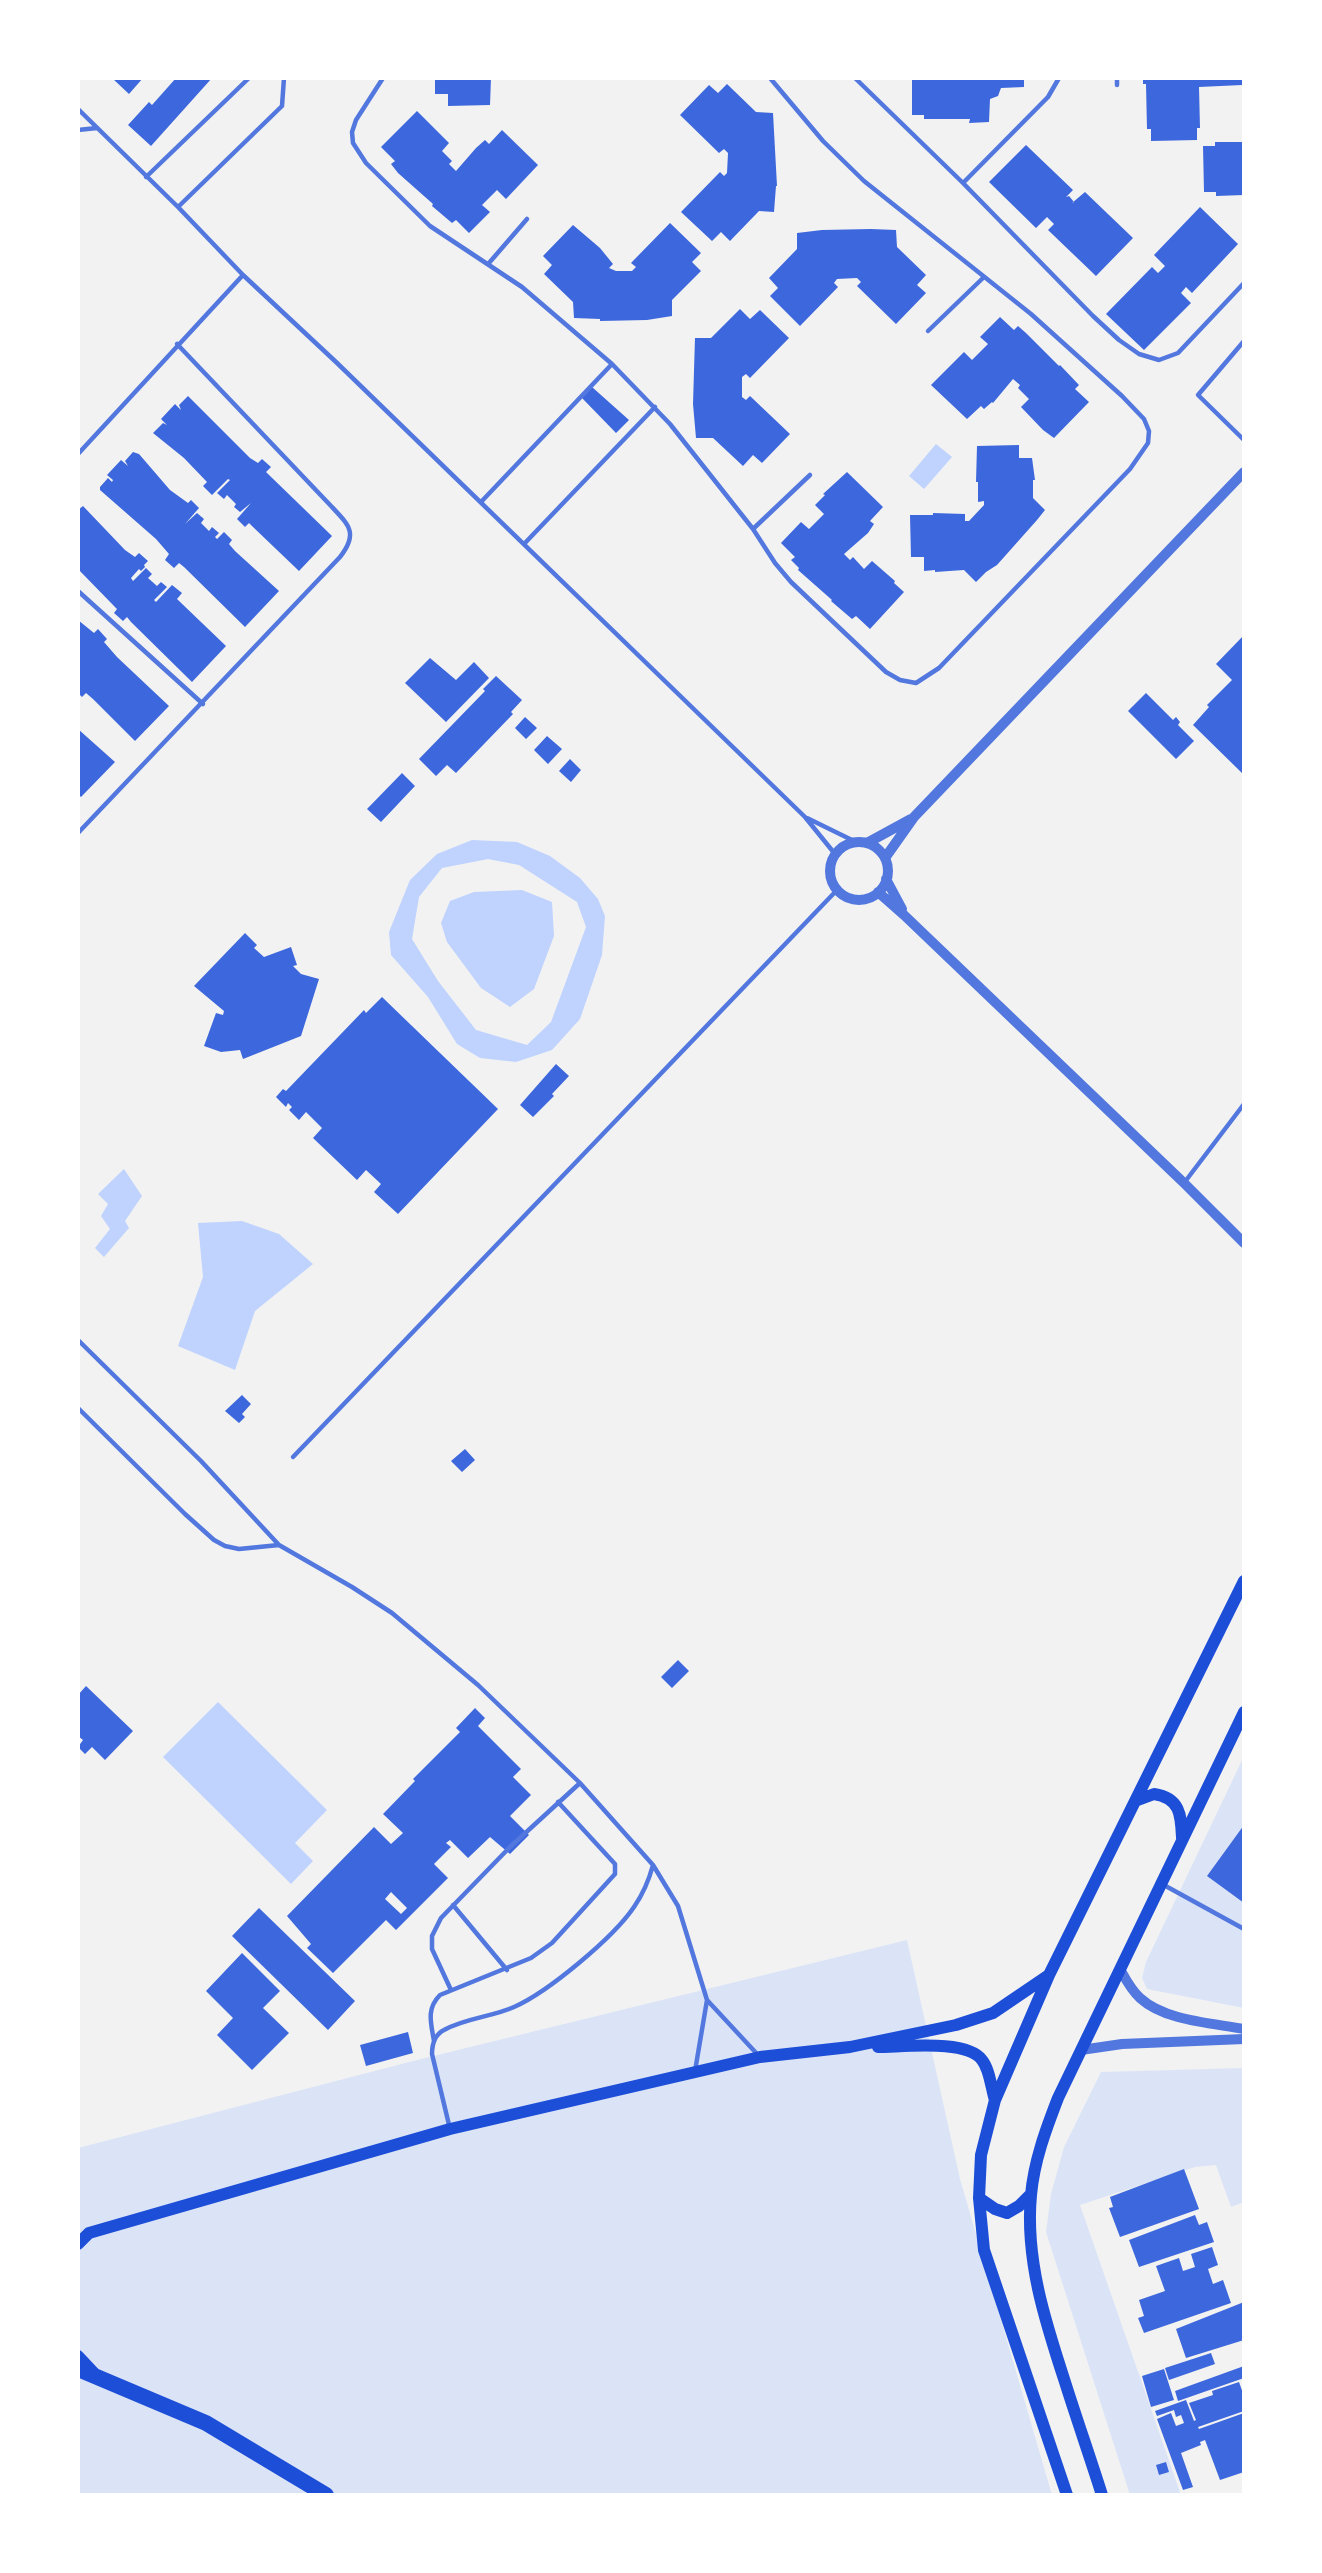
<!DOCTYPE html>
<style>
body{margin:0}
#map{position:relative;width:1322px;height:2573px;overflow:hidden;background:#f2f2f2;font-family:"IBM Plex Sans",sans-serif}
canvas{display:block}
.frame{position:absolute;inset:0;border:80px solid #fff;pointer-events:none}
</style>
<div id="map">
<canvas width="1322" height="2573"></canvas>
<div class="frame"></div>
</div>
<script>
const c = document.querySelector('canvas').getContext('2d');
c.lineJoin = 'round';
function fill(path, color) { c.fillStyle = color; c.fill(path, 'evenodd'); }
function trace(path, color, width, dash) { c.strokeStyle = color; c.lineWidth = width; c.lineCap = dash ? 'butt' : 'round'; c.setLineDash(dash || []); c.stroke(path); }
const green = new Path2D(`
 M1244 1756V2008L1147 1989 1142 1978 1146 1962Z
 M907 1940 960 2179 1052 2495H78V2148L413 2061Z
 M1244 2068V2202L1231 2207 1216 2165 1195 2167 1080 2205 1181 2495H1130L1046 2232 1051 2194 1064 2147 1101 2072Z`);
const water = new Path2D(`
 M936 444 952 457 924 489 909 476Z
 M472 840 517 842 550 856 580 878 598 899 605 916 602 955 580 1019 552 1050 516 1062 480 1058 457 1044 428 997 391 955 389 932 410 880 437 854ZM488 859 519 865 577 902 586 927 551 1022 527 1045 476 1030 438 981 412 939 419 897 442 868Z
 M522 890 552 902 554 936 534 989 510 1007 481 988 447 942 441 923 450 901 474 892Z
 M124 1169 142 1196 125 1221 129 1228 104 1257 95 1248 110 1229 101 1216 108 1204 98 1194Z
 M242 1221 279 1234 313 1264 255 1311 235 1370 178 1346 203 1277 198 1223Z
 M218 1702 327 1810 295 1843 313 1861 291 1884 163 1757Z`);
const building = new Path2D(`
 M112 78H143L129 94Z
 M176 78H212L151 146 128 125 149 102 152 105Z
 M435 78H491L490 105 448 106V94H435Z
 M912 78H1024V87L1001 88 998 96 990 99 989 122 969 123 970 119H924V115H912Z
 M1143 78H1244V80L1242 85 1199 87 1200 128H1197V140L1151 141V129H1147L1146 84H1143Z
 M727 84 756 112 773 113 777 186H776L774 212 759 211 730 241 721 232 712 241 681 212 720 172 724 176 727 173 728 153 724 149 719 153 680 115 709 85 718 93Z
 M417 111 449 143 442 151 452 161 449 164 456 171 476 148 485 140 489 144 502 130 538 165 506 199 497 190 482 205 490 212 469 233 456 220 452 223 432 206 433 204 398 173 391 164 395 161 381 147Z
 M1215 142H1244V195L1216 196V192H1204L1203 146H1215Z
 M1026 145 1073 190 1066 197 1069 196 1074 202 1072 203 1085 192 1133 238 1096 276 1048 230 1054 224 1047 217 1036 228 989 182Z
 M1200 207 1238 244 1192 293 1186 287 1181 293 1191 303 1144 350 1106 314 1152 267 1158 273 1165 266 1154 255Z
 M670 223 701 253 692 262 701 271 672 300V316L647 320 600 321V319L574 318 573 302 544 274 552 265 543 256 573 225 600 248 613 264 609 268 616 271H632L636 267 631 263Z
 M871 229 896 230 897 247 926 275 917 285 926 293 896 324 857 286 861 282 857 278 837 279 834 283 838 287 800 326 770 296 778 288 769 278 797 249V233L822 230Z
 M740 309 750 319 760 310 789 338 750 378 746 374 742 377V397L746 400 750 396 790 434 762 463 753 455 743 466 713 438H696L693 404 695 338H711Z
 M1000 317 1014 330 1018 326 1026 333 1059 366 1060 365 1079 385 1075 389 1089 402 1054 438 1043 430 1021 407 1029 399 1018 388 1020 385 1013 379 993 403 992 402 984 409 981 406 967 419 931 385 964 352 972 360 988 344 980 337Z
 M592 387 629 420 616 433 582 398Z
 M188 396 250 458 258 463 262 459 271 467 266 472 332 536 299 571 253 527 249 523 245 527 237 519 251 503 240 512 234 507 236 504 227 495 224 499 217 493 230 480 228 479 212 495 203 486 207 482 184 458 153 433 163 423 167 425 161 419 175 404 181 410 179 405Z
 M1019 445V458H1032L1035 480H1033V498L1045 510 1037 520 997 565 986 572 976 582 964 570 935 572V570L924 571V557H911L910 515H933V513L965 514V521H969L984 505V501L978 502V482H976L977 446Z
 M133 452 139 454 170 490 188 503 191 500 199 508 185 524 197 513 204 519 201 523 209 531 212 527 219 533 215 537 217 539 224 532 232 540 229 544 235 551 279 591 245 627 184 567 179 563 174 568 165 560 169 554 156 539 100 490V487L108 478 112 482 113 480 107 475 121 460 128 466 125 461Z
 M847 472 883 507 870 521 874 524 868 533 844 554 850 560 853 557 864 569 872 561 895 581 894 583 904 592 870 629 856 616 852 619 831 601 832 600 798 570 799 568 791 560 795 557 781 543 801 522 809 529 824 514 815 505 825 495 823 494Z
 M83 506 125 550 135 557 139 553 148 561 144 565 145 567 141 571 139 569 131 578 133 581 146 568 152 574 148 578 157 586 161 582 167 587 154 600 156 602 172 585 182 593 177 599 226 646 192 682 131 622 127 617 123 621 114 613 117 609 114 606 78 569V510Z
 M78 620 94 633 98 629 107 639 104 642 117 657 169 706 135 741 93 699 86 693 82 697 78 693Z
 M1244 635V775L1193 725 1209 707 1207 705 1232 680 1216 664Z
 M430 658 456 680 474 662 489 678 446 722 405 683Z
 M496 676 522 700 511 712 513 714 456 773 447 765 436 776 419 759 485 691 483 689Z
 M1146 693 1173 720 1176 717 1180 722 1178 725 1194 741 1176 759 1128 711Z
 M525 717 537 728 526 739 515 728Z
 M78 729 115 762 81 797 78 794Z
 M547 736 562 749 548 764 534 750Z
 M570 759 581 770 571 782 559 771Z
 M402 773 415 786 381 822 367 809Z
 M245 933 257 945 254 948 264 957 291 947 297 965 293 966 301 974 319 979 301 1036 243 1059 240 1050 221 1052 204 1046 216 1013 223 1015 224 1011 194 986Z
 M382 997 498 1109 398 1214 374 1192 381 1184 366 1170 357 1180 313 1138 322 1128 306 1112 299 1120 289 1110 292 1107 288 1103 286 1107 276 1097 283 1089 286 1091 364 1010 366 1013Z
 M556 1064 569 1076 552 1094 554 1096 533 1117 520 1105Z
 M242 1395 251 1404 242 1414 245 1417 239 1423 225 1411Z
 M465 1449 475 1460 462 1472 451 1461Z
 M678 1660 689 1671 672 1688 661 1677Z
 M86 1686 133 1731 105 1760 92 1747 85 1754 78 1747 83 1740 78 1736V1695Z
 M475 1708 485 1718 478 1726 521 1769 513 1777 531 1795 510 1816 529 1835 510 1854 490 1837 468 1858 450 1840 446 1843 451 1847 434 1864 448 1878 396 1930 386 1920 333 1973 307 1948 311 1944 287 1916 374 1827 391 1844 403 1833 383 1814 415 1781 413 1779 460 1732 456 1728ZM391 1892 407 1908 401 1914 385 1899Z
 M1244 1825V1903L1207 1876Z
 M259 1908 355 2001 328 2030 232 1936Z
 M242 1953 280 1991 263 2008 289 2033 252 2070 217 2035 233 2018 206 1991Z
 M408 2032 413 2053 366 2066 360 2045Z
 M1184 2169 1199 2209 1120 2237 1109 2208 1113 2207 1110 2197Z
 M1195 2215 1199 2225 1207 2222 1214 2242 1139 2267 1129 2240Z
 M1212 2247 1218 2265 1208 2269 1213 2284 1223 2280 1231 2303 1144 2333 1138 2318 1144 2316 1139 2300 1165 2291 1156 2266 1179 2258 1183 2271 1195 2267 1191 2254Z
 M1244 2302V2340L1186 2358 1176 2329Z
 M1211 2353 1215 2364 1169 2380 1165 2368Z
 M1244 2366V2378L1178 2401 1175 2391Z
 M1164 2369 1174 2400 1151 2407 1142 2376Z
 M1239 2382 1244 2396V2411L1198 2427 1199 2429 1244 2413V2472L1220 2480 1205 2440 1200 2442 1201 2445 1181 2453 1193 2487 1183 2490 1157 2419 1171 2413 1176 2426 1184 2423 1181 2415 1176 2417 1174 2410 1157 2416 1155 2411 1186 2400 1194 2421 1196 2420 1189 2403 1213 2395 1212 2391Z
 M1166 2462 1169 2472 1159 2475 1156 2465Z`);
const service = new Path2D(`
 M383 78 356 120 352 132 353 143 366 163 430 226 522 287 612 364 670 424 753 529 775 563 791 582 886 672 900 680 916 683 939 668 1130 469 1148 443 1149 431 1144 419 1122 396 1031 314 864 181 823 141 770 78
 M855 78 963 183 1093 316 1119 340 1139 354 1159 360 1178 353 1244 283
 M1117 85V78
 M78 109 178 207 243 275 336 362 805 817 835 854
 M78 130 97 128
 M146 177 249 78
 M963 183 1048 97 1059 78
 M178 207 282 106 284 78
 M489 263 527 219
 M928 331 984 277
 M1244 341 1198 395 1244 440
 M78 454 243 275
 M481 502 612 364
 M753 529 810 475
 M524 544 655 407
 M78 591 203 704
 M807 818 856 842
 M78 833 340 557C358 534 350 526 332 507L177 344
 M1184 1183 1244 1104
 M78 1340 201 1461 279 1545 352 1587 392 1613 478 1685 580 1783 653 1865C649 1880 643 1894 634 1907 613 1938 548 1992 514 2007 492 2017 465 2018 444 2030 434 2035 432 2044 432 2054L450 2129
 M78 1408 185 1514 214 1540 225 1546 239 1549 279 1545
 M293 1457 837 890
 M653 1865 678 1906 707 2000 758 2055
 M1162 1884 1244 1929
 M453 1905 507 1970
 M451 1990 432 1949V1936L441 1918 510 1847 580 1783
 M434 2041C431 2023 426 2009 440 1995L531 1958 552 1943 615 1874V1864L558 1802
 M695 2071 707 2000`);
const tertiary = new Path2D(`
 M830 871a29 29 0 1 1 58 0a29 29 0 1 1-58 0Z
 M867 843 911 819
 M885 858 914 817 1244 472
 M886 879 902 909
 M878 892 904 915 1184 1183 1244 1243
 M1121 1971C1126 1980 1132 1991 1140 1998 1165 2021 1212 2023 1244 2029
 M1081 2050 1122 2044 1244 2039`);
const secondary = new Path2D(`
 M1138 1800 1154 1794C1181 1798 1181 1816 1182 1838
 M878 2047C903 2047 967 2039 982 2060 990 2070 991 2088 995 2100
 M979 2198 995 2209 1007 2213 1019 2206 1031 2194
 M78 2244 89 2233 450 2129 760 2057 850 2047 956 2025 993 2013 1049 1975
 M78 2356 94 2373
 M1067 2495 984 2250 979 2198 981 2155 995 2100 1049 1975 1244 1581
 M1102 2495C1090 2457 1077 2420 1065 2382 1045 2321 1025 2259 1031 2195 1034 2161 1046 2129 1058 2098L1244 1712`);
const trunk = new Path2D(`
 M78 2369 206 2423 326 2495`);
fill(green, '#dbe4f7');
fill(water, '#bfd3fe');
fill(building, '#3d67dc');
trace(service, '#5277de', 4.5);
trace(tertiary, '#5277de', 10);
trace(secondary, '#1d4ed8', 12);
trace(trunk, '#1d4ed8', 16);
</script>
